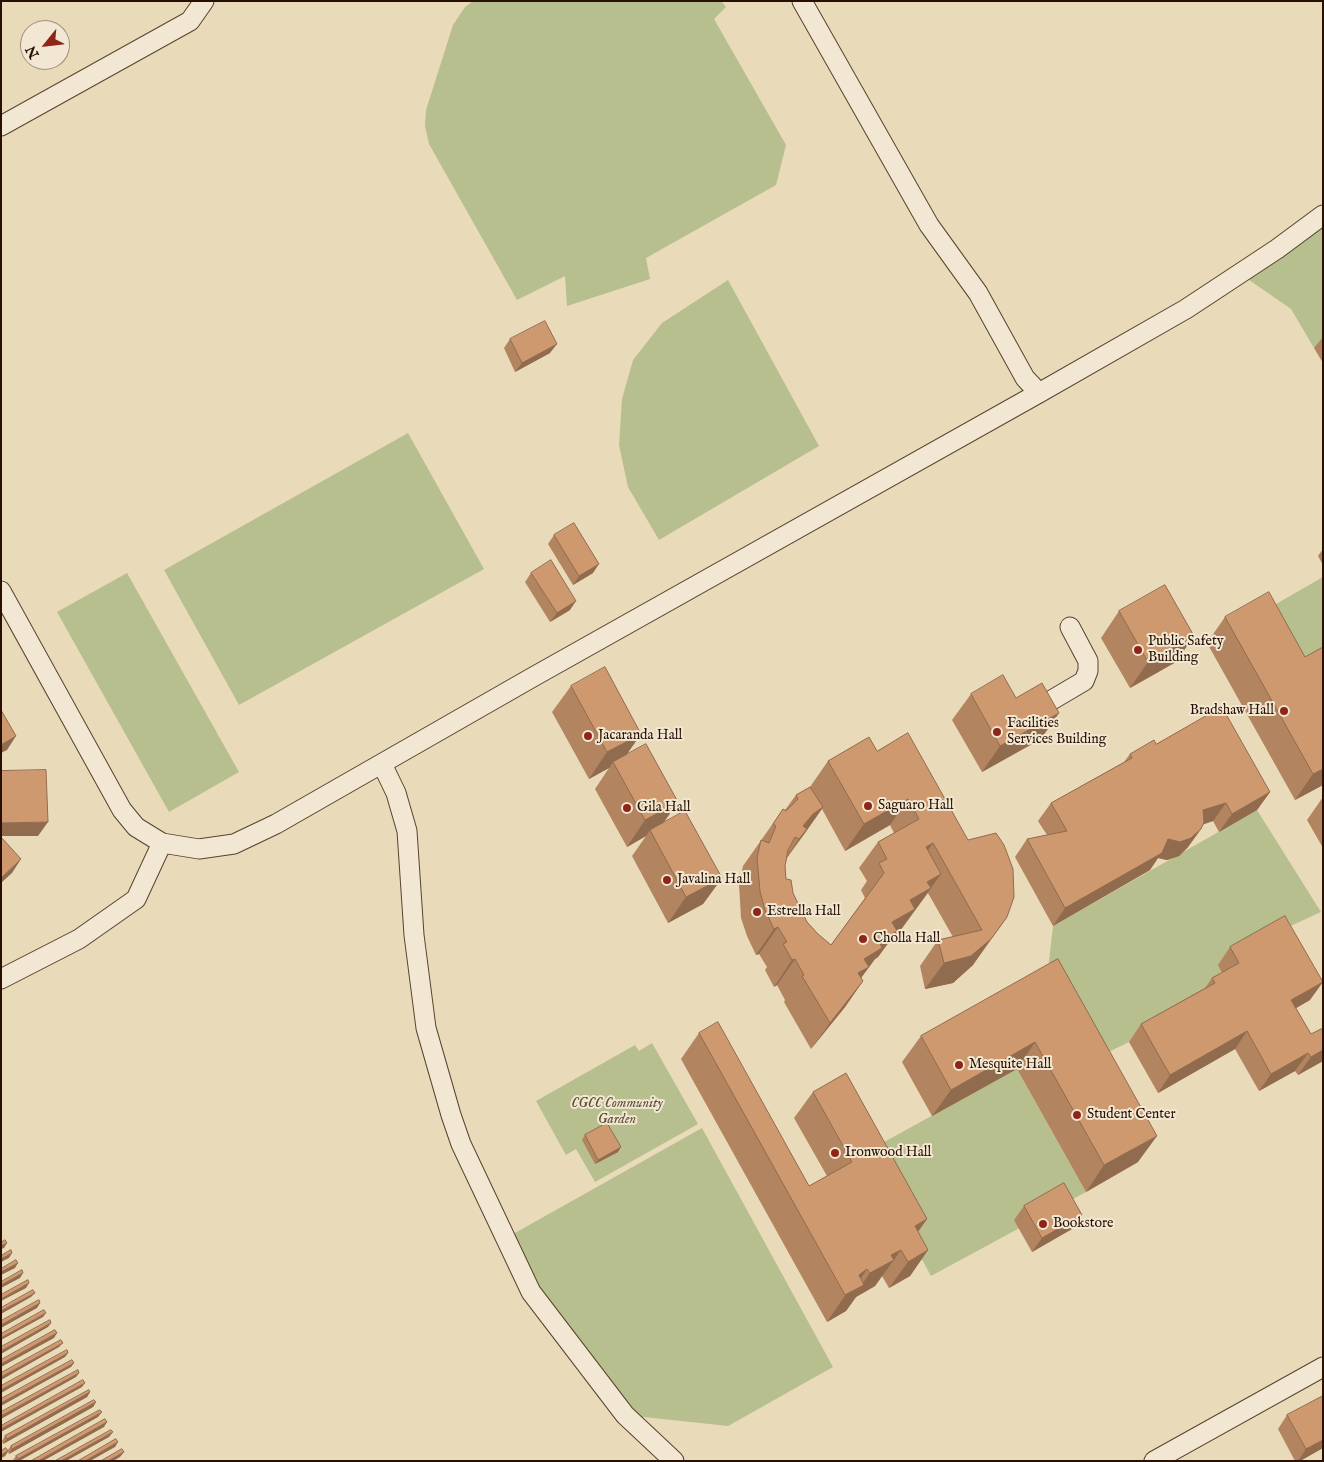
<!DOCTYPE html>
<style>
body{margin:0}
#map{position:relative;width:1324px;height:1462px;overflow:hidden;background:#e9dab9;font-family:"IM FELL English",serif}
canvas{display:block}
.frame{position:absolute;inset:0;border:2px solid #280f00;pointer-events:none}
.north{position:absolute;left:20px;top:20px;width:50px;height:50px;box-sizing:border-box;background:#f1e7d2;border:1px solid #a1917e;border-radius:50%;rotate:241deg;font-size:14px;font-weight:700;line-height:20px;text-align:center;color:#280f00}
.north::after{content:'';display:block;margin:auto;width:18px;height:22px;background:#8f2418;clip-path:polygon(50% 0,100% 100%,50% 72%,0 100%)}
</style>
<div id="map">
<canvas width="1324" height="1462"></canvas>
<div class="frame"></div>
<div class="north">N</div>
</div>
<script>
const c = document.querySelector('canvas').getContext('2d');
c.lineJoin = 'round';
function fill(path, color) { c.fillStyle = color; c.fill(path, 'evenodd'); }
function trace(path, color, width, dash) { c.strokeStyle = color; c.lineWidth = width; c.lineCap = dash ? 'butt' : 'round'; c.setLineDash(dash || []); c.stroke(path); }
function write(font, color, halo, rows, align = 'center') {
  c.font = font + ' "IM FELL English",serif'; c.lineWidth = 4; c.setLineDash([]); c.textBaseline = 'middle'; c.strokeStyle = halo; c.fillStyle = color; for (const [text, x, y, turn = 0] of rows) {
    c.save(); c.translate(x, y); c.rotate((+turn || 0) * Math.PI / 180); c.textAlign = isNaN(turn) ? turn : align; if (halo) c.strokeText(text, 0, 0); c.fillText(text, 0, 0); c.restore();
  }
}
const green = new Path2D(`
 M473 1H721L726 7 714 19 786 145 776 185 646 258 650 279 567 306 565 276 517 300 429 144 425 126 426 110 453 25 465 7Z
 M1323 225V344L1314 348 1291 309 1239 273Z
 M728 280 819 446 659 540 628 487 619 445 622 399 633 360 662 323Z
 M408 433 484 569 239 705 164 570Z
 M127 573 239 772 169 812 57 612Z
 M1323 577V663L1287 684 1250 619Z
 M1257 810 1321 912 1234 952 1202 1001 1129 1042 1086 1063 1046 988 1053 926Z
 M652 1043 698 1124 595 1182 576 1149 566 1155 536 1101 635 1045 639 1051Z
 M1017 1069 1086 1192 931 1276 864 1153Z
 M702 1128 833 1367 728 1426 625 1415 506 1238Z`);
const minor = new Path2D(`
 M802 1 929 225 978 293 1025 378 1039 393
 M1 126 190 21 204 1
 M1 591 122 810 136 827 162 843 199 849 234 844 276 824 533 677 1039 393 1186 309 1277 249 1323 215
 M1040 707 1084 681 1088 671V661L1070 627
 M382 764 396 793 407 831 414 935 426 1028 451 1115 461 1144 531 1292 625 1415 674 1461
 M1 979 79 939 136 899 162 843
 M1154 1461 1323 1367`);
const wall = new Path2D(`
 M1323 337V363L1314 348Z
 M510 339 550 353 515 372 504 348Z
 M554 535 593 573 573 585 548 544Z
 M1323 549V565L1318 556Z
 M531 573 570 610 550 622 525 582Z
 M1119 611 1176 662 1130 688 1101 638Z
 M1225 617 1305 657 1323 785 1295 800 1207 643Z
 M571 686 627 754 664 823 722 878 703 904 668 923 632 856 646 836 627 847 595 789 609 768 589 779 552 712Z
 M971 694 1016 698 1041 739 982 772 952 720Z
 M1156 744 1270 792 1257 810 1219 832 1213 821 1202 825 1201 829 1188 847 1179 856 1167 860 1158 858 1150 870 1053 926 1015 857 1027 839 1047 835 1038 821 1051 803 1124 762 1130 754Z
 M877 751 968 840 1013 869 973 965 953 983 925 989 920 966 938 940 953 937 928 893 897 935 892 938 878 957 875 959 863 975 861 978 863 981 845 1007 811 1049 784 1002 785 1000 777 985 774 987 765 970 767 967 759 954 756 955 747 936 741 918 739 884 743 866 783 809 785 810 796 795 810 787 828 761ZM822 809 845 851 890 825 894 833 878 842 859 868 867 881 861 890 865 898 831 945 818 934 807 922 786 879 785 866 787 858Z
 M1323 797V848L1307 820Z
 M1230 947 1310 1000 1296 1008 1311 1034 1323 1028V1061L1298 1075 1295 1071 1259 1091 1235 1049 1158 1093 1129 1042 1141 1024 1205 988 1212 978 1222 973 1218 965Z
 M1058 959 1138 1162 1086 1192 1017 1069 932 1116 902 1062 921 1036Z
 M699 1033 809 1186 827 1176 794 1118 813 1092 927 1219 918 1232 928 1250 910 1276 889 1288 882 1276 875 1286 856 1297 846 1311 827 1322 681 1059Z
 M585 1135 618 1152 595 1164 582 1140Z
 M1024 1206 1082 1215 1072 1229 1032 1252 1014 1220Z
 M90 1392 87 1397 3 1444 2 1441 5 1436Z
 M1323 1396V1448L1300 1461H1295L1278 1429 1287 1415Z
 M96 1402 93 1407 9 1454 8 1452 5 1456 1 1458V1451H7L11 1446Z
 M98 1417 19 1461H8L13 1460 16 1456Z`);
const shadedWall = new Path2D(`
 M557 344 550 353 515 372 522 363Z
 M599 564 593 573 573 585 579 576Z
 M576 601 570 610 550 622 557 613Z
 M1194 636 1176 662 1130 688 1148 662Z
 M1059 713 1041 739 982 772 1000 746Z
 M641 734 623 760 613 762 609 768 589 779 607 752Z
 M16 736 7 750 1 753V745Z
 M1323 769V785L1295 800 1313 774Z
 M1270 792 1257 810 1219 832 1232 814Z
 M908 799 890 825 845 851 864 824Z
 M678 802 660 828 650 830 646 836 627 847 645 820Z
 M1226 803 1213 821 1191 828 1203 810Z
 M823 807 805 833 781 865 799 839 803 826 813 814Z
 M48 822 38 836H1V823Z
 M1201 829 1188 847 1179 856 1167 860 1158 858 1150 870 1053 926 1065 908 1168 839Z
 M933 843 915 869 926 847Z
 M21 859 12 873 1 883V878Z
 M941 874 897 935 892 938 878 957 875 959 850 993 864 959 892 922 910 900 927 882Z
 M722 878 703 904 668 923 686 897Z
 M1007 917 973 965 953 983 925 989 944 963Z
 M778 927 759 954 756 955 774 929Z
 M795 959 777 985 774 987 792 960Z
 M863 981 845 1007 811 1049 830 1023Z
 M1323 982 1310 1000 1279 1018 1291 1000Z
 M1247 1031 1235 1049 1158 1093 1170 1075Z
 M1035 1042 1017 1069 932 1116 951 1090Z
 M1323 1050V1061L1298 1075 1311 1057Z
 M1308 1053 1295 1071 1259 1091 1271 1074Z
 M1157 1136 1138 1162 1086 1192 1104 1165Z
 M621 1147 618 1152 595 1164 598 1160Z
 M1082 1215 1072 1229 1032 1252 1042 1238Z
 M927 1219 908 1245 915 1226Z
 M7 1243 4 1248 1 1249V1246Z
 M901 1250 875 1286 856 1297 846 1311 827 1322 859 1275 867 1269 852 1292 860 1287 870 1273 891 1255Z
 M928 1250 910 1276 889 1288 908 1262Z
 M12 1253 9 1258 1 1262V1259Z
 M18 1263 15 1268 1 1275V1272Z
 M23 1273 20 1278 1 1288V1285Z
 M29 1283 26 1288 1 1301V1299Z
 M35 1293 31 1297 1 1314V1311Z
 M40 1303 37 1308 1 1328V1325Z
 M46 1313 43 1317 1 1340V1338Z
 M51 1323 48 1327 1 1354V1351Z
 M57 1333 54 1338 1 1367V1364Z
 M63 1343 59 1347 1 1380V1377Z
 M68 1353 65 1357 1 1393V1390Z
 M74 1363 71 1367 1 1406V1403Z
 M79 1373 76 1377 1 1419V1416Z
 M85 1383 82 1387 1 1432V1429Z
 M90 1392 87 1397 3 1444 7 1439Z
 M96 1402 93 1407 9 1454 12 1449Z
 M102 1412 98 1417 19 1461H16L18 1459Z
 M107 1422 104 1427 43 1461H38Z
 M113 1432 109 1437 66 1461H61Z
 M1323 1440V1448L1300 1461H1298L1306 1449Z
 M118 1442 115 1447 90 1461H85Z
 M8 1451 5 1456 1 1458V1455Z
 M124 1452 120 1457 113 1461H108Z`);
const building = new Path2D(`
 M545 321 557 344 522 363 510 339Z
 M574 523 599 564 579 576 554 535Z
 M551 560 576 601 557 613 531 573Z
 M1165 585 1194 636 1148 662 1119 611Z
 M1269 592 1305 657 1323 647V769L1313 774 1225 617Z
 M605 667 641 734 607 752 571 686Z
 M1003 675 1016 698 1042 683 1059 713 1000 746 971 694Z
 M1222 707 1270 792 1232 814 1226 803 1203 810 1204 822 1201 829 1191 838 1180 842 1168 839 1162 853 1065 908 1027 839 1067 831 1051 803 1132 758 1130 754 1154 740 1156 744Z
 M1 710 16 736 1 745Z
 M908 733 968 840 996 833 1004 845 1013 869 1014 897 1007 917 991 939 971 956 944 963 938 940 982 930 933 843 926 847 941 874 927 882 931 888 910 900 915 909 892 922 897 931 879 941 882 948 864 959 869 967 858 973 863 981 830 1023 802 976 804 975 795 959 792 960 783 944 787 942 778 927 774 929 765 910 760 891 757 858 761 840 769 843 776 826 773 824 783 809 786 811 798 799 796 795 810 787 823 807 813 814 803 826 807 829 799 839 795 837 788 850 785 866 786 879 791 880 793 893 807 922 818 934 831 945 884 873 879 863 887 859 878 842 919 819 908 799 864 824 828 761 869 737 877 751Z
 M646 744 678 802 645 820 613 762Z
 M46 770 48 822 1 823V771Z
 M685 811 722 878 686 897 650 830Z
 M1 837 21 859 1 878Z
 M1285 916 1323 982 1291 1000 1311 1034 1323 1028V1050L1311 1057 1308 1053 1271 1074 1247 1031 1170 1075 1141 1024 1215 983 1212 978 1239 963 1230 947Z
 M1058 959 1157 1136 1104 1165 1035 1042 951 1090 921 1036Z
 M718 1022 809 1186 852 1162 813 1092 846 1073 927 1219 915 1226 928 1250 908 1262 901 1250 891 1255 894 1260 870 1273 867 1269 859 1275 864 1285 845 1295 699 1033Z
 M607 1123 621 1147 598 1160 585 1135Z
 M1064 1183 1082 1215 1042 1238 1024 1206Z
 M5 1240 7 1243 1 1246V1243Z
 M11 1250 12 1253 1 1259V1256Z
 M16 1260 18 1263 1 1272V1269Z
 M22 1270 23 1273 1 1285V1282Z
 M28 1280 29 1283 1 1299V1295Z
 M33 1290 35 1293 1 1311V1308Z
 M39 1300 40 1303 1 1325V1321Z
 M44 1310 46 1313 1 1338V1334Z
 M50 1320 51 1323 1 1351V1347Z
 M55 1330 57 1333 1 1364V1360Z
 M61 1340 63 1343 1 1377V1373Z
 M67 1350 68 1353 1 1390V1386Z
 M72 1360 74 1363 1 1403V1399Z
 M78 1370 79 1373 1 1416V1412Z
 M83 1380 85 1383 1 1429V1426Z
 M89 1390 90 1392 7 1439 5 1436Z
 M1323 1396V1440L1306 1449 1287 1415Z
 M94 1400 96 1402 12 1449 11 1446Z
 M100 1410 102 1412 18 1459 16 1456Z
 M105 1419 107 1422 38 1461H31Z
 M111 1430 113 1432 61 1461H55Z
 M116 1439 118 1442 85 1461H78Z
 M6 1448 8 1451 1 1455V1451Z
 M122 1449 124 1452 108 1461H101Z`);
const markers = [
 [1138,650,5,"#8f2418"],
 [1284,711,5,"#8f2418"],
 [997,732,5,"#8f2418"],
 [588,736,5,"#8f2418"],
 [868,806,5,"#8f2418"],
 [627,808,5,"#8f2418"],
 [667,880,5,"#8f2418"],
 [757,912,5,"#8f2418"],
 [863,939,5,"#8f2418"],
 [959,1065,5,"#8f2418"],
 [1077,1115,5,"#8f2418"],
 [835,1153,5,"#8f2418"],
 [1043,1224,5,"#8f2418"]
];
const poiNames = [
 ["Public Safety",1148,642],
 ["Building",1148,658],
 ["Bradshaw Hall",1274,711,"right"],
 ["Facilities",1007,724],
 ["Services Building",1007,740],
 ["Jacaranda Hall",598,736],
 ["Saguaro Hall",878,806],
 ["Gila Hall",637,808],
 ["Javalina Hall",677,880],
 ["Estrella Hall",767,912],
 ["Cholla Hall",873,939],
 ["Mesquite Hall",969,1065],
 ["Student Center",1087,1115],
 ["Ironwood Hall",845,1153],
 ["Bookstore",1053,1224]
];
const parkNames = [
 ["CGCC Community",617,1104],
 ["Garden",617,1120]
];
fill(green, '#b8bf8e');
trace(minor, '#58422e', 21);
trace(minor, '#f1e7d2', 19);
fill(wall, '#b2845f');
fill(shadedWall, '#916b4e');
fill(building, '#cf996f');
trace(building, '#916b4e', 1);
for (const [x, y, r, color] of markers) { const dot = new Path2D(); dot.arc(x, y, r, 0, 2 * Math.PI); c.fillStyle = color; c.fill(dot); trace(dot, '#f1e7d2', 2); }
write('14px', '#280f00', '#f1e7d2', poiNames, 'left');
write('italic 14px', '#5a4d32', '#f1e7d2', parkNames);
</script>
